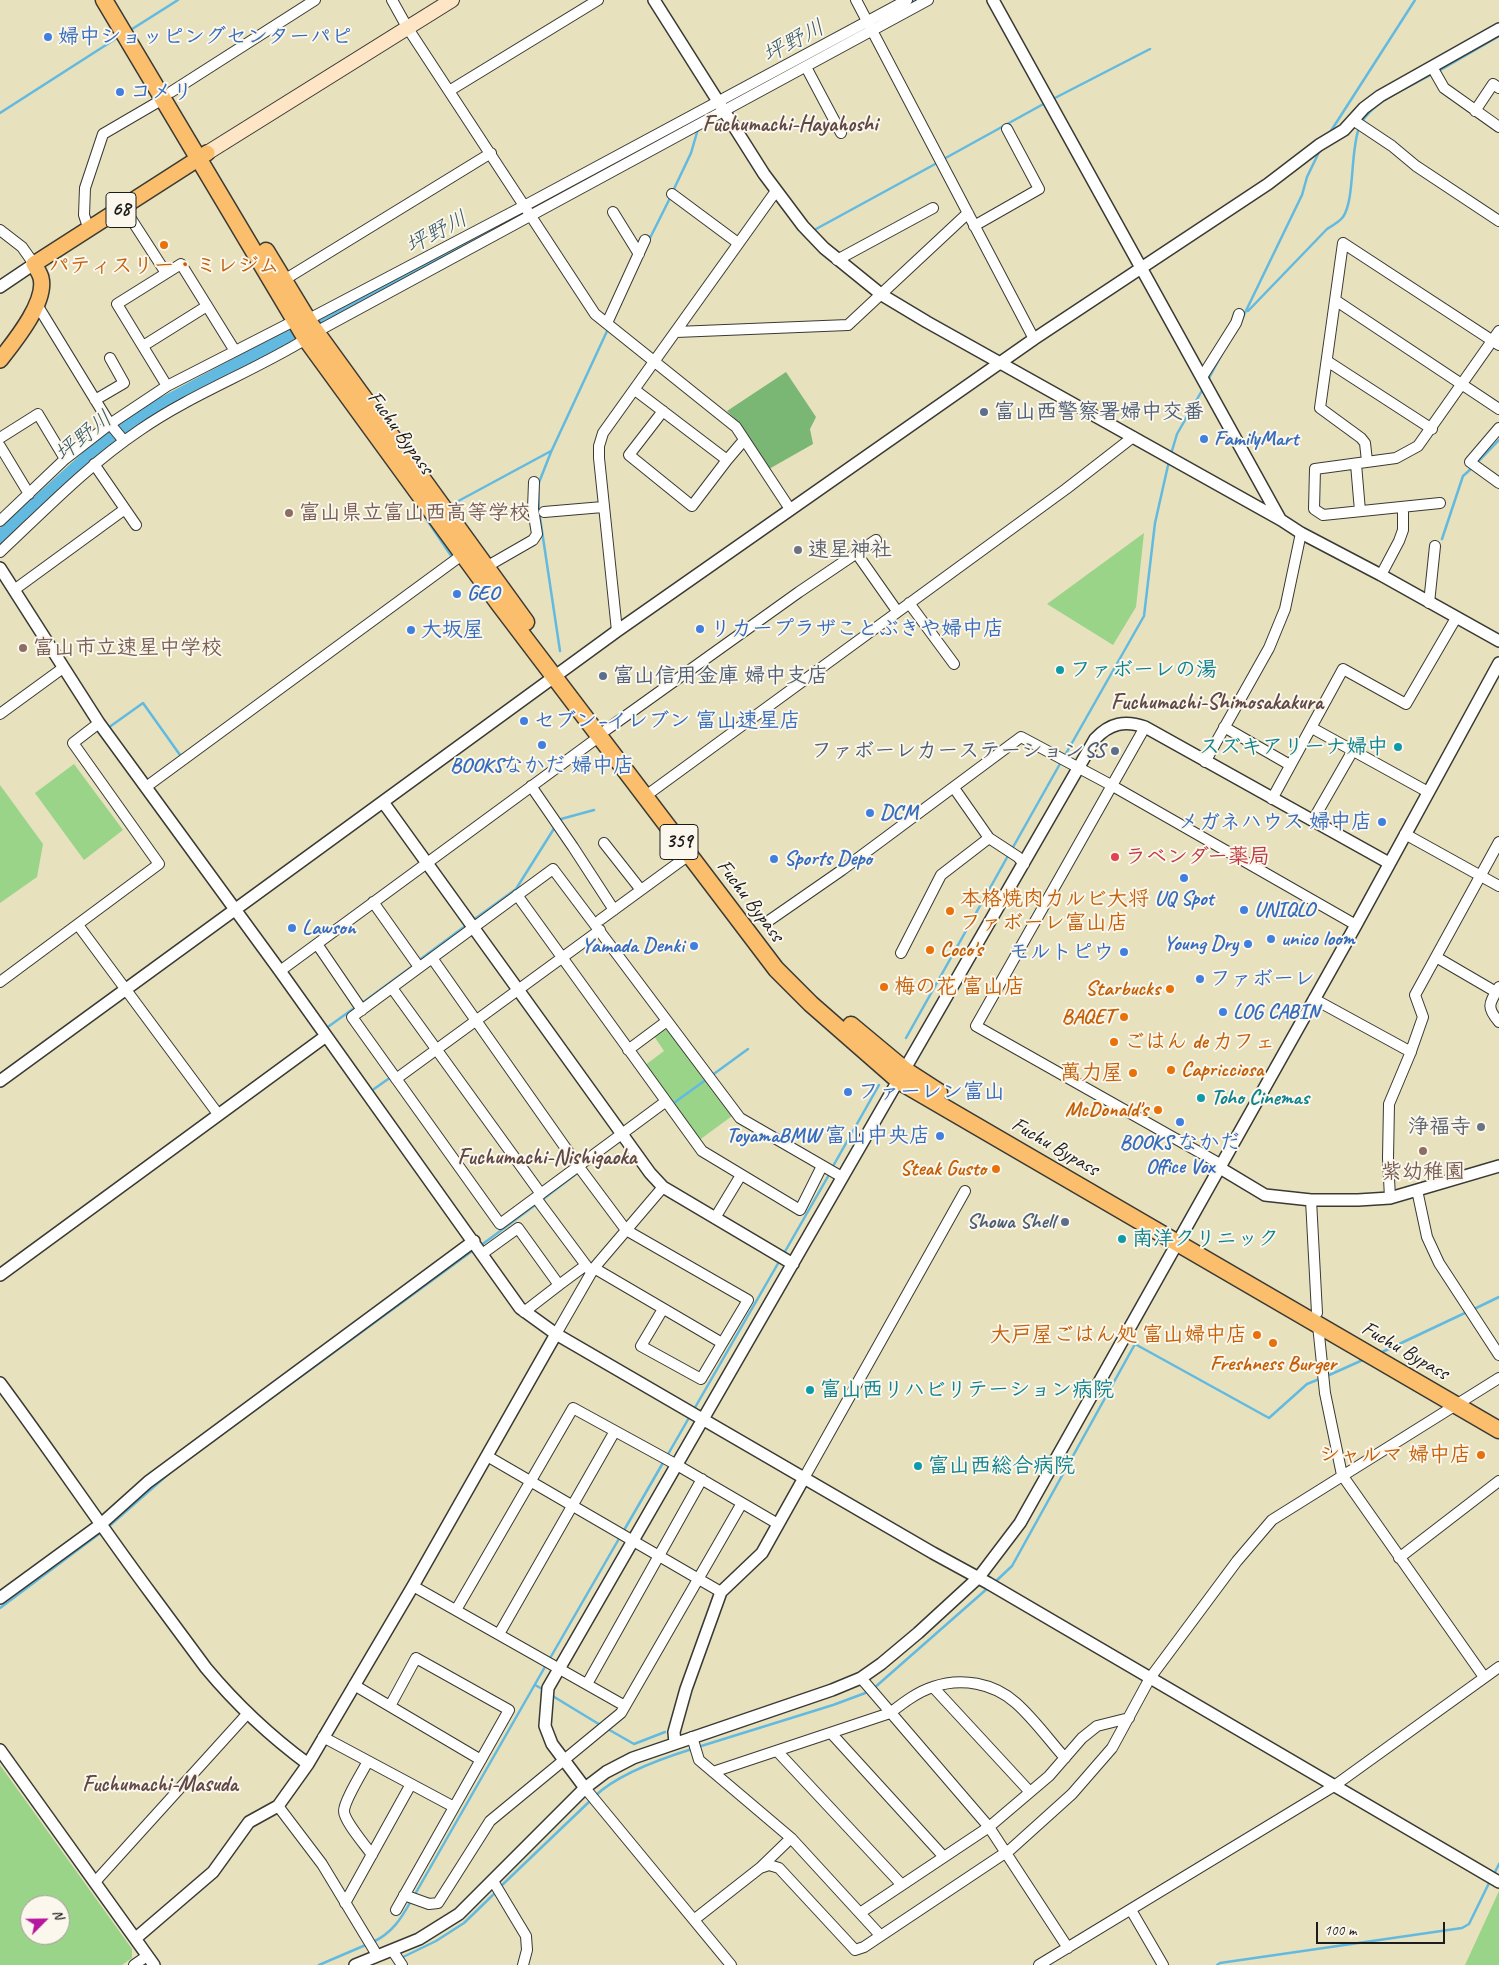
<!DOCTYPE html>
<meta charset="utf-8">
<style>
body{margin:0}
#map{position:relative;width:1499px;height:1965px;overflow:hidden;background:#e7e1bd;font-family:Caveat,sans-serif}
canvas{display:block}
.north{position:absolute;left:20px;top:1895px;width:50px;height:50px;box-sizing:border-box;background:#fbf7ec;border:1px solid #a29f99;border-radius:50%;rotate:67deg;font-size:14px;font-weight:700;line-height:20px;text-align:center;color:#1c1c1c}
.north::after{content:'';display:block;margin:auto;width:18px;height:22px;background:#b5179e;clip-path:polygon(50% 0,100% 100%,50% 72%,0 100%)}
.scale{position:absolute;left:1316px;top:1922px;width:129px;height:22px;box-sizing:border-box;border:2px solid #1c1c1c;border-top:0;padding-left:6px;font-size:15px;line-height:18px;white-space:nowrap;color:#1c1c1c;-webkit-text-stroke:4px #fbf7ec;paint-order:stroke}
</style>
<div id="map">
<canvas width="1499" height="1965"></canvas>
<div class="north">N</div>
<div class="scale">100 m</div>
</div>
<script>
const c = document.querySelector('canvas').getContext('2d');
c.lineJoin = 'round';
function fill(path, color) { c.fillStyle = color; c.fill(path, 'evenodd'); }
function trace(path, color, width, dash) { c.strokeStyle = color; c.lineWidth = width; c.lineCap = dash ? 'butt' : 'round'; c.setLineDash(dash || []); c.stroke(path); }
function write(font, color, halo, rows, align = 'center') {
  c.font = font + ' Caveat,"Klee One",sans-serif'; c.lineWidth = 4; c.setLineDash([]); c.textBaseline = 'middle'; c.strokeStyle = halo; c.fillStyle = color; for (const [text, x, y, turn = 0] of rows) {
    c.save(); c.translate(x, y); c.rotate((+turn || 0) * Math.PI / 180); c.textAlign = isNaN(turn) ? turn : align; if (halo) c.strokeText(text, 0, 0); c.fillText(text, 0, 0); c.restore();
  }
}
const green = new Path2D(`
 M1144 533 1136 607 1113 645 1047 604Z
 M74 764 123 830 84 860 35 793Z
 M0 785 43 844 37 877 0 903Z
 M662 1030H669L732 1116 698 1141 644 1066 664 1051 654 1036Z
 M0 1765 132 1949V1958L122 1965H0ZM30 1905H60V1935H30Z
 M1499 1891V1965H1465Z`);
const forest = new Path2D(`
 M786 372 816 417 810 429 813 444 769 469 741 425 727 411Z`);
const stream = new Path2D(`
 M129 31 178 0
 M1437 72 1499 36
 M1051 100 1150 49
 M0 113 120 36
 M1361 123C1376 99 1408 88 1432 74
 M1329 134 1415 0
 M942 160 1047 102
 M673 191 691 153 698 129
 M816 229 937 163
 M649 240 671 196
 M1248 311 1327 229C1332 226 1339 222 1343 217 1355 199 1350 152 1359 128
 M1242 319 1302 195 1307 177 1320 150
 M1208 380 1223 352
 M1171 454 1177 434 1204 387
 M1476 464 1499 440
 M451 505 551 451
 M427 520 452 557
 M1442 539 1463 476 1472 468
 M560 651 539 511 538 485 551 452 608 329
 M108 728 143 703 180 755H184
 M1064 757 1144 616 1155 523 1169 461
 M560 821 561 819 594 810
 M1012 849 1061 762
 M472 921 516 889 555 827
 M418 961 468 924
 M362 1003 414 965
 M325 1029 357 1006
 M906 1038 1009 854
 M711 1076 748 1049
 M374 1089 391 1077
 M671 1105 707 1079
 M832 1168 879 1085
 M542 1200 580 1171
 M480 1246 538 1203
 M783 1255 830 1173
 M1472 1310 1499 1297
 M1380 1353 1467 1312
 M1327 1376 1365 1359
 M693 1411 780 1260
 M667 1456 690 1416
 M107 1528 173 1470 475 1249
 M623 1532 664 1461
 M995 1582 1012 1566 1135 1344 1269 1418 1307 1384 1322 1378
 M0 1608 103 1531
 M549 1660 620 1537
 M535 1685 544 1690
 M873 1689 989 1587
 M551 1695 602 1726
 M606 1728 634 1744 665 1732
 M698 1747 833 1705 868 1692
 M595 1796C617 1775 663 1758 692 1749
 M1494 1874 1499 1864
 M499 1888 591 1800
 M414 1896 546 1665
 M373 1942C392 1933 401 1919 411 1901
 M401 1958 436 1941 464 1923 496 1892
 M319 1965 368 1944
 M1217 1965 1220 1963 1462 1928 1469 1924 1490 1881`);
const river = new Path2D(`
 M884 18 918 0
 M0 538 100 447 136 420 164 404 709 112`);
const minor = new Path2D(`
 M392 0 407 27 595 314 736 427 790 509
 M856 0 1034 339
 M806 67 841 133
 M1432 67 1444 88 1499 127
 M449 91 598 0
 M171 92 315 0
 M1475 111 1493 84 1499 88
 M1353 120 1392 146 1416 166 1499 221
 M672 194 738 243
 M124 208 166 273
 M613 212 639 254
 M974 226 1039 189 1007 129
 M0 230 22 247 34 264
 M89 230 84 215 85 188 103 134 163 99
 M837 260 933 208
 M284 280 491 153
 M1335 300 1499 409
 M36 303 110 424 124 441
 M307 320 524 206 907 0
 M607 323 645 240
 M316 332 928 0
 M676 332 848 325 968 213
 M143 346 207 306
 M1327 361 1432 429
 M1202 377 1236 323 1239 314
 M167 386 117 304 181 264 235 351
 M635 390 727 460 744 440
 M95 400 124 383 110 358
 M663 411 629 455 692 506 727 460
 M1499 428 1470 462 1499 483
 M0 438 38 414 65 459
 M0 446 29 494
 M1367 461 1365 443 1361 438 1320 408 1343 243 1499 345
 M94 464 136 525
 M1356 464 1360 511
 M1440 503 1323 515 1314 509 1315 469 1396 458 1418 446 1499 331
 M544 512 603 507
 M0 521 65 459 110 424 167 386 294 321
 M0 552C45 510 88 465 140 430 192 394 252 372 306 339
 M857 554 897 611
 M486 567 533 540 537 534 533 509 534 482
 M1381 575 1399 541 1403 530V508
 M14 590 125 509
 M909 603 954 664
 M1429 603 1435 546
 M617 631 599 458V446L603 433 776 191
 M0 714 63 668
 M1145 727 976 1026 1222 1165
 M1224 727 1290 765
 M1312 728 1428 792
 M606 730 799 592 876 540
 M1205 762 1269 648 1285 609 1301 533
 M531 786 573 847 614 910
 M146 787 462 555
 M954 788 989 838 1018 857 1024 864
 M651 792 1066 489 1133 437
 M1272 799 1343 669 1406 704 1456 618
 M1313 820 1352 752
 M1405 834 1499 886
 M604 843 641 890
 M517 895 702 1151 800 1210 822 1166
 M373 902 419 967
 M600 920 689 855
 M767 922 842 870 1021 737 1111 785 1356 925
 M78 925 218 1114
 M317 944 362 1010
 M901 953 941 875 989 838
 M1436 957 1496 992
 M432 958 579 1167 626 1230 748 1300 701 1379 641 1346 663 1309
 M280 971 600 736
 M0 982 159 864 73 743 99 723
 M1499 987C1489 1004 1486 1007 1499 1022
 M392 988 541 1194
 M1314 999 1411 1052
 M628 1050 667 1021
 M396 1079 600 930
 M665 1102 500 1224 352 1017 553 869 740 1118 842 1177
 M1417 1190 1427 1237 1439 1263 1499 1355
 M536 1198 591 1272
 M1390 1198 1388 1158 1389 1104 1410 1054 1423 1017 1415 995 1499 842
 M1311 1200 1317 1313
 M715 1218 741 1175
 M482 1254 518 1228 559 1285 524 1312
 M594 1268 722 1343
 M559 1285 586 1265
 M1318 1325 1325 1393 1342 1475 1484 1677
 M556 1334 594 1268 663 1187
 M487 1456 721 1592
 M804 1478 965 1191
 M1399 1558 1499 1481
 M413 1586 625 1706
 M456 1610 573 1408 677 1465 778 1524
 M499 1634 615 1431
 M861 1678 989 1827 1068 1948
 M587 1684 702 1479
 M354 1685 481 1760
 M933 1687 1030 1792
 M390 1706 416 1658 509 1710 396 1910
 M831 1733 944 1857
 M323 1737 454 1807
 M692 1737 699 1760 791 1838 880 1935
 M777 1751 902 1885
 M368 1761C363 1771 344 1801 344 1811 344 1821 366 1846 372 1855
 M713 1772 890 1713C903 1703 917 1692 933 1687 961 1677 994 1683 1016 1703 1034 1719 1049 1740 1065 1758
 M585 1788 731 1965
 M278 1806 322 1864 377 1955
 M761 1867 791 1838
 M493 1881 526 1936 527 1950 523 1965
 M95 1882 248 1713
 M404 1895 429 1904 438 1903 490 1821 621 1713 742 1503
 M345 1903 411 1784
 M1131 1910 1163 1965
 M860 1913 989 1827 1049 1776 1082 1738 1097 1726 1129 1718
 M695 1919 760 1868 769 1865 779 1868 855 1950 864 1947 1011 1849 1072 1794 1112 1748 1150 1678 1237 1561 1272 1520 1499 1378
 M392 1950 402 1965
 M134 1965 147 1956
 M1039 1965 1334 1786 1499 1667`);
const tertiary = new Path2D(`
 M654 0 764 174 803 226 824 248 882 295 927 322 1281 520 1301 533 1381 575 1499 641
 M993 0 1280 519
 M0 287 34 264
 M0 568 99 723 280 971 520 1308 556 1334 933 1553 988 1583 1499 1882
 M383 802 650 1173 663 1187 793 1264
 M0 1081 617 631 1034 339 1268 184 1319 145 1344 130 1364 108 1380 96 1499 29
 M1220 1168 1265 1195 1311 1200H1358L1390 1198 1499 1166
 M0 1275 326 1036
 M0 1383C52 1453 100 1525 152 1595 170 1619 188 1644 206 1668 236 1704 270 1736 308 1764
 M0 1598 100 1525 148 1482 474 1241
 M675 1743 674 1732 686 1689 721 1592 762 1553 804 1478
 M0 1750 154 1965
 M585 1788 552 1744 545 1726 548 1688 1095 739C1110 723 1125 720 1145 727L1389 863
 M136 1938 213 1872 249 1822 278 1806 308 1764 413 1586 556 1334
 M355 1965 419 1939 459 1914 585 1788 606 1772 633 1758 832 1690 861 1678 881 1664 918 1633 979 1577 1020 1523 1356 925 1499 663`);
const secondary = new Path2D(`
 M207 153 452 0`);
const primary = new Path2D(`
 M0 360C14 342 47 302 41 278 40 273 36 268 34 264L207 153`);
const trunk = new Path2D(`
 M104 0 306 339 499 604 776 969 811 1004 899 1081 1499 1430
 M266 251 311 325 526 622
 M851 1025 905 1070 939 1092`);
const markers = [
 [48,37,5,"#3f7fe0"],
 [120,92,5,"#3f7fe0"],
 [164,245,5,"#e8710a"],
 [984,412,5,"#5c6f8a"],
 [1204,439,5,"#3f7fe0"],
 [289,513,5,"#8d6e63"],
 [798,550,5,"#6b7280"],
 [457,594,5,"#3f7fe0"],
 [700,629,5,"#3f7fe0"],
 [411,630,5,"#3f7fe0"],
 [23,648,5,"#8d6e63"],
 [1060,670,5,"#0f9aa8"],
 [603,676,5,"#5c6f8a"],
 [524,721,5,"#3f7fe0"],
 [542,745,5,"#3f7fe0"],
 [1398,747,5,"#0f9aa8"],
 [1115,751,5,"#5c6f8a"],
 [870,813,5,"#3f7fe0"],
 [1382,822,5,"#3f7fe0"],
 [1115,857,5,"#e0444e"],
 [774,859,5,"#3f7fe0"],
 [1184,878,5,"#3f7fe0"],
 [1244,910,5,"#3f7fe0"],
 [950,911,5,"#e8710a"],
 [292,928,5,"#3f7fe0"],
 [1271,939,5,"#3f7fe0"],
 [1248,944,5,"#3f7fe0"],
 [694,946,5,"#3f7fe0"],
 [930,950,5,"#e8710a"],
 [1124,952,5,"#3f7fe0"],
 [1200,979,5,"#3f7fe0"],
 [884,987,5,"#e8710a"],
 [1170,989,5,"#e8710a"],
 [1223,1012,5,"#3f7fe0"],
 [1124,1017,5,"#e8710a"],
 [1114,1042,5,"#e8710a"],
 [1171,1070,5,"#e8710a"],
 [1133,1073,5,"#e8710a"],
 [848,1092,5,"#3f7fe0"],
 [1201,1098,5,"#0f9aa8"],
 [1158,1110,5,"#e8710a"],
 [1180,1122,5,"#3f7fe0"],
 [1481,1127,5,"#6b7280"],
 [940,1136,5,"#3f7fe0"],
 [1423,1151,5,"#8d6e63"],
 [996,1169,5,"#e8710a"],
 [1065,1222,5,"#5c6f8a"],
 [1122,1239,5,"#0f9aa8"],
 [1257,1335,5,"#e8710a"],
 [1273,1343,5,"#e8710a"],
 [810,1390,5,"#0f9aa8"],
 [1481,1455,5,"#e8710a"],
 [918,1466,5,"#0f9aa8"]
];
const shields = [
 [121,210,30],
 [679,842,38]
];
const shieldNames = [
 ["68",121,210],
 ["359",679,842]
];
const shopNames = [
 ["婦中ショッピングセンターパピ",58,37],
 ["コメリ",130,92],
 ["FamilyMart",1214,439],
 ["GEO",467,594],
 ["リカープラザことぶきや婦中店",710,629],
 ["大坂屋",421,630],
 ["セブン−イレブン 富山速星店",534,721],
 ["BOOKSなかだ 婦中店",542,766,"center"],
 ["DCM",880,813],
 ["メガネハウス 婦中店",1372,822,"right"],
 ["Sports Depo",784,859],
 ["UQ Spot",1184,899,"center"],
 ["UNIQLO",1254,910],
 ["Lawson",302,928],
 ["unico loom",1281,939],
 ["Young Dry",1238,944,"right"],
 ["Yamada Denki",684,946,"right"],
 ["モルトピウ",1114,952,"right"],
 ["ファボーレ",1210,979],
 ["LOG CABIN",1233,1012],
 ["ファーレン富山",858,1092],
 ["ToyamaBMW 富山中央店",930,1136,"right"],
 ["BOOKS なかだ",1180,1143,"center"],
 ["Office Vox",1180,1167,"center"]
];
const foodNames = [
 ["パティスリー・ミレジム",164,266,"center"],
 ["本格焼肉カルビ大将",960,899,"left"],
 ["ファボーレ富山店",960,923,"left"],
 ["Coco's",940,950,"left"],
 ["梅の花 富山店",894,987,"left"],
 ["Starbucks",1160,989],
 ["BAQET",1114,1017],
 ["ごはん de カフェ",1124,1042,"left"],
 ["Capricciosa",1181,1070,"left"],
 ["萬力屋",1123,1073],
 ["McDonald's",1148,1110],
 ["Steak Gusto",986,1169],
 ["大戸屋ごはん処 富山婦中店",1247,1335],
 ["Freshness Burger",1273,1364,"center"],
 ["シャルマ 婦中店",1471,1455]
];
const serviceNames = [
 ["富山西警察署婦中交番",994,412],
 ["富山信用金庫 婦中支店",613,676],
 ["ファボーレカーステーションSS",1105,751,"right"],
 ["Showa Shell",1055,1222,"right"]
];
const streetNames = [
 ["Fuchu Bypass",400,433,54],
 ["Fuchu Bypass",750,901,53],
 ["Fuchu Bypass",1055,1147,30],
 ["Fuchu Bypass",1405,1351,30]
];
const educationNames = [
 ["富山県立富山西高等学校",299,513],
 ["富山市立速星中学校",33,648],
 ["紫幼稚園",1423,1172,"center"]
];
const worshipNames = [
 ["速星神社",808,550],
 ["浄福寺",1471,1127,"right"]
];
const cultureNames = [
 ["ファボーレの湯",1070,670],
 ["スズキアリーナ婦中",1388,747,"right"],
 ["Toho Cinemas",1211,1098],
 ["南洋クリニック",1132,1239],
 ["富山西リハビリテーション病院",820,1390],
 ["富山西総合病院",928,1466]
];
const healthNames = [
 ["ラベンダー薬局",1125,857]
];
const waterNames = [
 ["坪野川",794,42,-28],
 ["坪野川",437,233,-28],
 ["坪野川",84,437,-39]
];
const neighbourhoodNames = [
 ["Fuchumachi-Hayahoshi",790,125],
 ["Fuchumachi-Shimosakakura",1217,703],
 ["Fuchumachi-Nishigaoka",547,1158],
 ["Fuchumachi-Masuda",160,1785]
];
fill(green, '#99d488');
fill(forest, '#7ab674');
trace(stream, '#63bae0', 2.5);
trace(river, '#63bae0', 15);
trace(minor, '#3a3a34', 12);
trace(tertiary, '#3a3a34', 14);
trace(secondary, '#3a3a34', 16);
trace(primary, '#3a3a34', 18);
trace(trunk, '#3a3a34', 19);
trace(minor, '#fff', 10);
trace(tertiary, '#fff', 11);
trace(secondary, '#fde5c5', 14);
trace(primary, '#fabe6d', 15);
trace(trunk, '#fabe6d', 16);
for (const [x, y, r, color] of markers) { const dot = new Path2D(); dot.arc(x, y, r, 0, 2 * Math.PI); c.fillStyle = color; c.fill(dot); trace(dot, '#fbf7ec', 2); }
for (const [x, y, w] of shields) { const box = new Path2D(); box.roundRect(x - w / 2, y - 17.5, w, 35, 4); c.fillStyle = '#fbf7ec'; c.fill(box); trace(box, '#1c1c1c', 1); }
write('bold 20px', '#1c1c1c', null, shieldNames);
write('bold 21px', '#366cbe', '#fbf7ec', shopNames, 'left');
write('bold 21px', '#c56008', '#fbf7ec', foodNames, 'right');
write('bold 21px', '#4e5e75', '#fbf7ec', serviceNames, 'left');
write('21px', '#1c1c1c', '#fbf7ec', streetNames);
write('bold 21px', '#785e54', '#fbf7ec', educationNames, 'left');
write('bold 21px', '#5b616d', '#fbf7ec', worshipNames, 'left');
write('bold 21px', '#0d838f', '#fbf7ec', cultureNames, 'left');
write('bold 21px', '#be3a42', '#fbf7ec', healthNames, 'left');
write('italic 22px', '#385b6a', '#fbf7ec', waterNames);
write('bold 22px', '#604846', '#fbf7ec', neighbourhoodNames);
</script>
